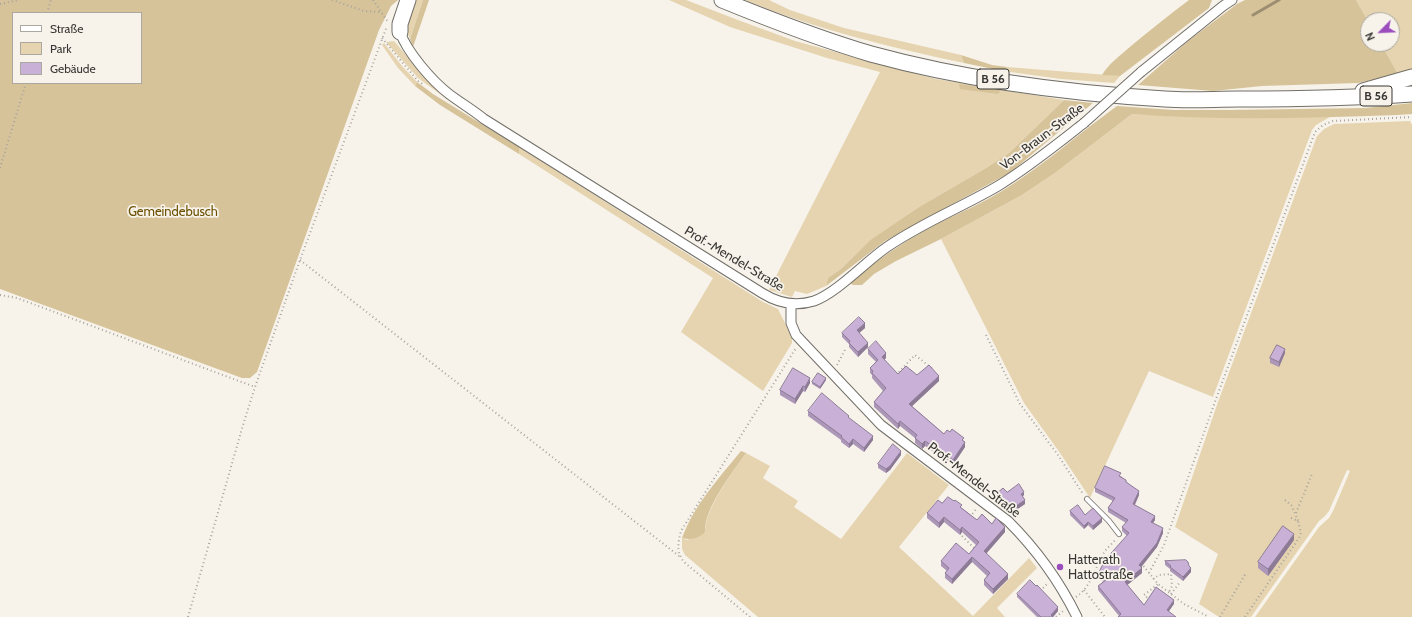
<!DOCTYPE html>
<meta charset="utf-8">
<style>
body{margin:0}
#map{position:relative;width:1412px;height:617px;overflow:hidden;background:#f7f3eb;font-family:Cabin,sans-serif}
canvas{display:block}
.legend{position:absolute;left:12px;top:12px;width:130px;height:72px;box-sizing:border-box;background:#f7f3eb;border:1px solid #aba8a2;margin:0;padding:5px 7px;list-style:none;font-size:12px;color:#383734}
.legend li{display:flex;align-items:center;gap:8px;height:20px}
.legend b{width:20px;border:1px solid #aba8a2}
.north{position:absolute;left:1360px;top:12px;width:40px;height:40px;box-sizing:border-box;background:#f7f3eb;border:1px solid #aba8a2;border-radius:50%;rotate:246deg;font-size:11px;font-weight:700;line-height:16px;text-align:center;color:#383734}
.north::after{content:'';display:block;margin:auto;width:14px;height:18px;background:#9b4dbe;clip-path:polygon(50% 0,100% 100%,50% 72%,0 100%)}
</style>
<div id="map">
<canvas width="1412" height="617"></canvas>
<ul class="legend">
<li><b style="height:5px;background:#fff"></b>Straße</li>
<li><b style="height:11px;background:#e5d4af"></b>Park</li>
<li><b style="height:11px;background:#c9b0d7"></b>Gebäude</li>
</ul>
<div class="north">N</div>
</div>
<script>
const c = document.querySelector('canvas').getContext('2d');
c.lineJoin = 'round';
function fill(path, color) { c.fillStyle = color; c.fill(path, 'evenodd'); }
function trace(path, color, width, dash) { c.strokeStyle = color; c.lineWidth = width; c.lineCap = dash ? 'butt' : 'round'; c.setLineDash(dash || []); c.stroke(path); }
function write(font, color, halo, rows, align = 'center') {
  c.font = font + ' Cabin,sans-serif'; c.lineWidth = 3.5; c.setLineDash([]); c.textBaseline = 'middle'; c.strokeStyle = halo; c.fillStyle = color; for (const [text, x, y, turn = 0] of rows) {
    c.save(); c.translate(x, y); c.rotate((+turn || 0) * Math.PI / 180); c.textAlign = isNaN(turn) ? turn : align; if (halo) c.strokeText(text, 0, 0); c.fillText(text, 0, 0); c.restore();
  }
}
const green = new Path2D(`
 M415 0H423L410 39C403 24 410 15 415 0Z
 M669 0H686L738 20 795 41 936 79 1064 100 1009 153 986 168 919 207 870 240 842 268 828 278 826 286 807 294 795 291 792 297 769 290 880 72 827 58 730 27Z
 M745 0H769L790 10 844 28 961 55 964 63C889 47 815 29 745 0Z
 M1356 0H1412V69L1398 74 1381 44H1392V20H1368V21Z
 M394 41 431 84 461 109 418 78 386 42Z
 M384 43 402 66 417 82 415 86 398 68 382 45Z
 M1007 67 1120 76 1114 83 1061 79 1003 71Z
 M1132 114 1205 117H1330L1316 125 1312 130 1213 397 1149 371 1090 498 1060 453 1024 403 941 239 1022 195 1055 173Z
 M1410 121 1412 125V617H1255L1319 527 1329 518 1333 511 1350 471 1347 470 1329 511 1325 516 1319 521 1251 617H1219L1199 604 1218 554 1175 527 1218 402 1317 136 1324 129 1334 124Z
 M519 147 763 302 778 309 792 337V343L763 391 681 332 713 278 519 154Z
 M746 453 770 466 763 478 798 501 794 507 841 539 907 453 949 485 899 547 973 616 1029 558 1037 568 997 608 1005 617H758L685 555 682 549V538L687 540 705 532C705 508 733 472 746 453Z`);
const forest = new Path2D(`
 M0 0H398L391 6 379 30 257 372 250 378H242L0 289ZM13 13H141V83H13Z
 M423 0H429L413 47 410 39Z
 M1189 0H1212L1209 8 1120 76 1102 75C1109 63 1121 55 1131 46 1150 30 1169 15 1189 0Z
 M1245 0H1356L1368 21V44H1381L1398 74 1358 83 1262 86 1213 91 1138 85 1188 41 1237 4Z
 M961 55 992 65 1007 67 1003 71 964 63Z
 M417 82 433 94 519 147V154L440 105 415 86Z
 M959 84 1001 90 998 94 960 89Z
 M1064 100 1093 103 1011 172 885 241 826 286 828 278 842 268 870 240 919 207 986 168 1009 153Z
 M1412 103V114L1397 115C1309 118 1220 121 1132 114L1055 173 1022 195 941 239 896 261 874 274 862 285H853L850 283C872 264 894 248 919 234 946 218 976 207 1002 191 1043 166 1078 134 1117 106L1174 110H1229L1365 108Z
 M741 451 746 453C733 472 704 508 705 532 698 539 691 540 682 538 694 505 719 478 741 451Z`);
const stream = new Path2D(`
 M1253 15 1279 0`);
const path = new Path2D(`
 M332 0 364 11 381 12
 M373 0 388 22
 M0 4 19 0
 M47 13 51 0
 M382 38 418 81 424 85
 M0 168 26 83
 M300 260 679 556
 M0 295 17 298 255 387
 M986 335 1020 404 1058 455 1083 494
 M837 365 846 348
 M896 375 915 355 934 370
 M1285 500 1292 506 1298 521
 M1296 513 1312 474
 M970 517 977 508
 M962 536 974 548
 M1141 563 1158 584 1184 604 1209 617
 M1149 573 1164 545 1216 399 1315 132 1323 125 1333 121 1412 117
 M1153 579 1159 575 1171 574 1172 586 1169 592
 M1043 588 1048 583
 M1084 590 1105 617
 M1171 594 1180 582
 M1076 597C1092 586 1095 567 1105 551 1108 547 1113 543 1116 539
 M1150 600 1144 595 1158 584
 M188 617 243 425 255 387 300 260 387 26
 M750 617 684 562C676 552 678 543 681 531L796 348
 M1056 617 1063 611
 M1220 617 1246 573
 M1245 617 1299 538 1301 533 1298 521 1289 517`);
const service = new Path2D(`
 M1087 499 1109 521 1119 534`);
const minor = new Path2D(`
 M400 32C407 52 432 81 449 94 461 103 473 110 484 119L762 293C778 303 795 307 814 301 838 292 865 262 887 247 922 223 962 207 998 186 1029 167 1056 145 1084 123
 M1141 72 1223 6 1232 0
 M791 304V323L796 335 881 425 1008 521C1037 550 1059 580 1077 617`);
const trunk = new Path2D(`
 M722 0C771 20 820 39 871 54 966 80 1066 93 1165 99 1189 101 1214 99 1239 99 1297 99 1354 98 1412 94
 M400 32V24L408 0
 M1363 91 1412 77`);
const minorBridge = new Path2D(`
 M1084 123 1141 72`);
const wall = new Path2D(`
 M865 328 859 333 868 347 858 357 849 347V344L842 337V333Z
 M868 349 886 358 884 360 898 374 917 375 939 381 912 406 944 434 964 441 965 447 953 465 925 446 922 449 915 443V438L900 426 898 429 874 407V402L883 391 872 378V375L870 373V368L876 362 868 354Z
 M1285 353 1279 367 1270 363V358Z
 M826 380 820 389 812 384V382Z
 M810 383 805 392 803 391 795 404 780 395V390Z
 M808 411 849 418 873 440 864 452 853 444 849 448 841 442V440L808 416Z
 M901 455 890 470 886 473 878 468V464Z
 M1121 476 1139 495 1135 505 1155 520 1153 523 1163 533 1157 547 1141 567 1142 573 1127 585 1144 605 1174 604 1119 616 1098 590V586L1103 582 1099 576V572L1127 536 1122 531V527L1126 523 1108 512V508L1113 501 1095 492V488Z
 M1007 492 1024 495 1022 496 1025 504 1010 514 996 497V494Z
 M942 503 962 508 977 520 992 524 1005 532 986 554 1008 579 993 594 984 585V580L987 576 972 562 952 584 945 578V573L947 571 941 566V561L969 554 976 545 962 532 960 535 944 522 939 528 927 518V513Z
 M1070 511 1085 515 1102 522 1093 530 1088 525 1084 529 1070 515Z
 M1294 540 1268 576 1258 568V562Z
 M1165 561 1189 566 1191 572 1183 581 1170 571V569L1165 565Z
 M1017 594 1058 611 1053 617H1037L1017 597Z`);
const shadedWall = new Path2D(`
 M865 323V328L857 335V330Z
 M868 343V347L858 357V352Z
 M1285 349V353L1279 367V362Z
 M886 353V358L882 362V357Z
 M939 376V381L909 409V404Z
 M810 378V383L805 392V387Z
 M826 378V380L820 389V387Z
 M803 386V391L795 404V399Z
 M900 421V426L898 429V424Z
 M873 436V440L864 452V448Z
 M853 439V444L849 448V444Z
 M925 441V446L922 449V444Z
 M965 442V447L953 465V460Z
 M901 451V455L890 470 886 473V469Z
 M1139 491V495L1133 508V504Z
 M1024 492V495L1021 498V494Z
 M1025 500V504L1010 514V510Z
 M1155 516V520L1151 526V522Z
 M944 517V522L939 528V523Z
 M1102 518V522L1093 530V526Z
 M1088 522V525L1084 529V526Z
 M962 527V532L960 535V530Z
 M1005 527V532L984 556V551Z
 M1163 528V533L1157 547 1139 570V565Z
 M1294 534V540L1268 576V569Z
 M972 557V562L952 584V579Z
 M1142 568V573L1125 587V582Z
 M1191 568V572L1183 581V577Z
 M1008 574V579L993 594V589Z
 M1174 600V604L1167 614V610Z
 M1058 607V611L1053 617 1051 615Z`);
const building = new Path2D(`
 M859 317 865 323 857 330 868 343 858 352 849 343 850 341 842 333Z
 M876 341 886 353 882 357 898 374 906 366 917 375 929 365 939 376 909 404 944 434 947 430 950 432 952 429 964 438 962 440 965 442 953 460 925 441 922 444 915 438 917 435 900 421 898 424 874 402 886 388 872 373 873 371 870 368 878 360 868 349Z
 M1277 345 1285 349 1279 362 1270 358Z
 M793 368 810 378 805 387 803 386 795 399 780 390Z
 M818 373 826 378 820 387 812 382Z
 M822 393 849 416 848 417 873 436 864 448 853 439 849 444 841 437 842 436 808 411Z
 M893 444 901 451 890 466 886 469 878 464Z
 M1105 466 1121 473 1119 476 1126 480V482L1139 491 1133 504 1155 516 1151 522 1163 528 1157 543 1139 565 1142 568 1125 582 1144 605 1156 587 1174 600 1167 610 1176 617H1118L1121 614 1098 586 1106 580 1099 572 1105 560 1129 533 1122 527 1128 520 1108 508 1115 498 1095 488Z
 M1019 484 1024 492 1021 494 1025 500 1010 510 996 494 1003 488 1007 492Z
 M948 497 954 501 955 500 962 505 960 507 977 520 982 514 992 524 996 518 1005 527 984 551 1008 574 993 589 984 580 990 573 972 557 952 579 945 573 949 568 941 561 956 543 969 554 979 542 962 527 960 530 944 517 939 523 927 513 938 500 942 503Z
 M1078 505 1085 515 1093 508 1102 518 1093 526 1088 522 1084 526 1070 511Z
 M1283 526 1294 534 1268 569 1258 562Z
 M1186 560 1188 562 1189 566 1191 568 1183 577 1170 567 1171 566 1165 561Z
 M1030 580 1036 586 1037 585 1058 607 1051 615 1053 617H1041L1017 594Z`);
const markers = [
 [1060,567,4,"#9b4dbe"]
];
const shields = [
 [993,79,32],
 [1376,96,32]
];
const shieldNames = [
 ["B 56",993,79],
 ["B 56",1376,96]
];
const streetNames = [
 ["Von-Braun-Straße",1042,137,-37],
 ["Prof.-Mendel-Straße",734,259,31],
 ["Prof.-Mendel-Straße",974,480,38]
];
const parkNames = [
 ["Gemeindebusch",173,212]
];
const poiNames = [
 ["Hatterath",1068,560],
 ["Hattostraße",1068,575]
];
fill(green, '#e5d4af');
fill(forest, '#d7c399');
trace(stream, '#9c8e70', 3);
trace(service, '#726f68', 6);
trace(minor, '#726f68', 11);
trace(trunk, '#726f68', 17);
trace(path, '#a6a39d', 2, [1, 3]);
trace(service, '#fff', 4.5);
trace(minor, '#fff', 9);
trace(trunk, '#fff', 15);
trace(minorBridge, '#726f68', 11, []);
trace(minorBridge, '#fff', 9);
fill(wall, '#ad97b9');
fill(shadedWall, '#8d7b96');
fill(building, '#c9b0d7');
trace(building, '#8d7b96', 1);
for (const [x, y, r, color] of markers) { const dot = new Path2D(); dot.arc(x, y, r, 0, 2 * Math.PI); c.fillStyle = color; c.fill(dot); trace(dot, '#f7f3eb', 1.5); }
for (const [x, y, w] of shields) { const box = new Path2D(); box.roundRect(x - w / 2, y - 10, w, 20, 3); c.fillStyle = '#f7f3eb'; c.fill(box); trace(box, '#383734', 1); }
write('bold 12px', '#383734', null, shieldNames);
write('13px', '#383734', '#f7f3eb', streetNames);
write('13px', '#6b5001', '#f7f3eb', parkNames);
write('13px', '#383734', '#f7f3eb', poiNames, 'left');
</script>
